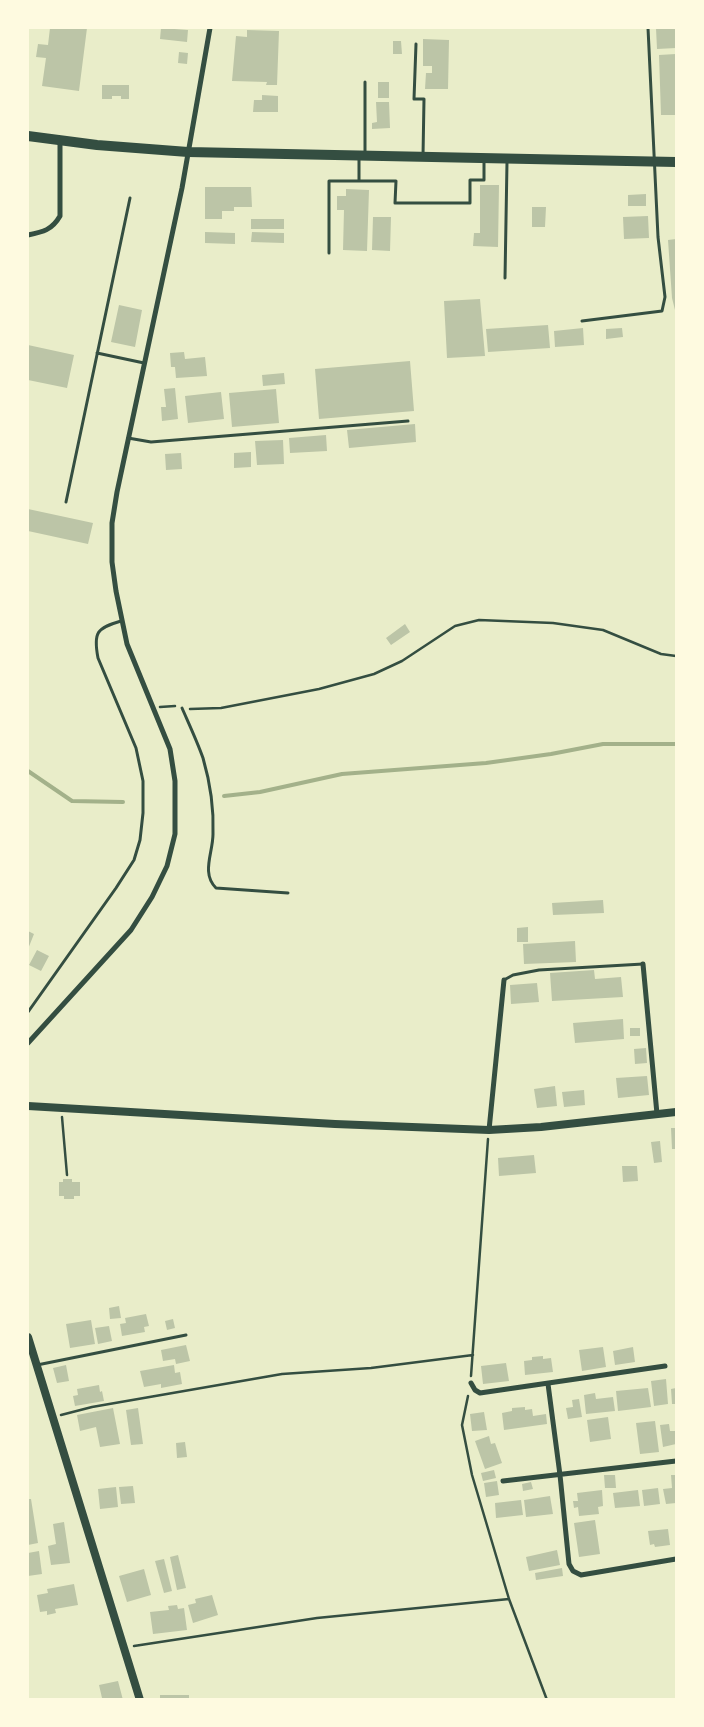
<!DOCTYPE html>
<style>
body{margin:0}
#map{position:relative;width:704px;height:1727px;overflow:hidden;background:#e9edc9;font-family:Rubik,sans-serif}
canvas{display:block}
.frame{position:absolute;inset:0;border:29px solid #fefae0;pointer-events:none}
</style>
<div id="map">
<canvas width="704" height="1727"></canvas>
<div class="frame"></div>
</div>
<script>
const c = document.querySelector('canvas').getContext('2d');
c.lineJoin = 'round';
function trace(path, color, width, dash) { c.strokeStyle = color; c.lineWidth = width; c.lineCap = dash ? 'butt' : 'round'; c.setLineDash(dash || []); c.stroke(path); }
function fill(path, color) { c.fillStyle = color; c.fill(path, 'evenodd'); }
const stream = new Path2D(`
 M28 771 72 801 123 802
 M224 796 260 792 342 774 486 763 551 754 603 744H676`);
const building = new Path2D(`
 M50 28H87L79 91 42 86 46 58 36 57 38 44 48 45Z
 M161 28 188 30 187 42 160 39Z
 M656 28H676V48L657 49Z
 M247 30 279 31 277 85H266L267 82 232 81 236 36 247 37Z
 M423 39 449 40 448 89H425L426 73H432V66H423Z
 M393 41H401L402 54H393Z
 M179 52 188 53 187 64 178 63Z
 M676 54V115H661L659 55Z
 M378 82H389V98H378Z
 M102 85H129V99H121V96H112V99H102Z
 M262 95 278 96V112H253L254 100H262Z
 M376 102H389L390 128 372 129V123L377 122Z
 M480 185H499L498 247 473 246 474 233H480Z
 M205 187H251L252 207H234V211H222V219H205Z
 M346 189 369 190 367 251 343 250 344 210H337V196H346Z
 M646 194V206H628V195Z
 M532 207H546L545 227H532Z
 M648 216 649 238 624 239 623 217Z
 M373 217H391L390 251 372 250Z
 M251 219H284V229H251Z
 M205 232 235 233V244L205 243Z
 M252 232 284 233V243L251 242Z
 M676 239V314L672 298 668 240Z
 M480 299 485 356 447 358 444 301Z
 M119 305 142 310 135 347 111 342Z
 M548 325 550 348 488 352 486 329Z
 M583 328 584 345 555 347 554 331Z
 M622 328 623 337 606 339V329Z
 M28 345 74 355 67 388 28 380Z
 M184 352 185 359 205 357 207 376 176 378 175 367H171L170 353Z
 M410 361 414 411 319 419 315 369Z
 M284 373 285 384 263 386 262 375Z
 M175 388 178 419 162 421 161 407H166L164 389Z
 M276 389 279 423 232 427 229 393Z
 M221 392 224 419 188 423 185 396Z
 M415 424 416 442 349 448 347 430Z
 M326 435 327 451 290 453 289 438Z
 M283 440 284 464 257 465 255 441Z
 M251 452V467L234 468V453Z
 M181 453 182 469 166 470 165 454Z
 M28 509 93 523 88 544 28 531Z
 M405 624 410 632 391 645 386 638Z
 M603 900 604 913 553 915 552 903Z
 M528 927V942H517V928Z
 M28 931 34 934 28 949Z
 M575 941 576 962 524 964 523 944Z
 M37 950 49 956 41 971 29 965Z
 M594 970 595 979 621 977 623 997 552 1001 550 973Z
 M537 983 539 1002 511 1004 510 985Z
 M623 1019 624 1039 575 1043 573 1023Z
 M630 1028H640V1036H630Z
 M646 1048 647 1063 635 1064 634 1049Z
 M647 1076 649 1095 618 1098 616 1078Z
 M555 1086 557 1106 537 1108 534 1089Z
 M584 1090 585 1105 564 1107 562 1092Z
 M671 1128H676V1149H672Z
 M660 1141 662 1162 654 1163 651 1142Z
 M534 1155 536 1173 499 1176 498 1158Z
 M622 1166H637L638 1181 623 1182Z
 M63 1179H72V1182H80V1196H74V1199H64V1196H59V1182H63Z
 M119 1306 121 1318 110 1319 109 1308Z
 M146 1314 149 1326 144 1327 145 1332 122 1336 120 1324 126 1323 125 1318Z
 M173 1319 175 1328 167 1330 165 1321Z
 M91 1320 95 1344 70 1348 66 1324Z
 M109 1326 112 1341 98 1344 95 1328Z
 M186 1345 190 1361 176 1364 175 1359 163 1361 161 1350Z
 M603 1347 606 1367 582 1371 579 1350Z
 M633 1347 635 1362 615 1365 613 1351Z
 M543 1356V1359L551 1358 553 1372 525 1375 524 1361 532 1360V1357Z
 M506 1363 509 1381 483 1384 481 1366Z
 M66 1365 69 1381 57 1383 53 1368Z
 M174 1365 175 1373 180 1372 182 1384 161 1388V1384L144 1387 140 1371Z
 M666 1379 668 1404 654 1406 651 1381Z
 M99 1385 100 1392 102 1391 104 1401 75 1406 73 1396 78 1395 77 1389Z
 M648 1388 651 1407 618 1411 616 1391Z
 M676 1388V1404H672L671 1389Z
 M595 1393 596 1399 613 1397 615 1411 586 1414 584 1395Z
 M579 1399 582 1417 568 1419 566 1408 573 1407 572 1400Z
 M525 1407V1410L532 1409 533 1416 546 1414 547 1424 504 1430 502 1413 512 1411V1408Z
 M113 1408 120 1444 100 1447 96 1427 80 1431 77 1415Z
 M138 1408 143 1444 131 1445 126 1410Z
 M484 1412 487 1430 472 1431 470 1414Z
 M608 1417 611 1439 590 1442 587 1420Z
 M655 1421 659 1452 640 1454 636 1423Z
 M669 1424 670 1431H676V1444L663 1447 660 1425Z
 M489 1436 491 1444 495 1443 502 1463 485 1469 475 1441Z
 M185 1442 187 1457 177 1458 176 1443Z
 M494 1470 496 1478 483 1481 481 1473Z
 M604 1475H615L616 1488H605Z
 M671 1475H676V1503L666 1504 663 1489 672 1488Z
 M497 1481 499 1495 486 1497 484 1483Z
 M531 1482 533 1489 523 1491 522 1484Z
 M133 1486 135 1503 121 1504 119 1487Z
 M116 1487 118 1507 100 1509 98 1489Z
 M658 1488 660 1504 644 1506 642 1490Z
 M602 1490 603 1506 598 1507 599 1514 579 1516 578 1507 574 1508 573 1501H578L577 1493Z
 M638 1490 640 1506 615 1508 613 1493Z
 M550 1496 553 1514 526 1517 524 1500Z
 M28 1499H31L38 1543 28 1545Z
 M521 1500 523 1515 496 1518 495 1503Z
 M595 1520 600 1554 579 1557 574 1523Z
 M64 1522 70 1563 51 1565 48 1546 56 1544 53 1524Z
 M668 1529 670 1545 655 1547 654 1544 650 1545 648 1531Z
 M557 1550 560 1565 529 1571 526 1557Z
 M39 1551 42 1574 28 1576V1553Z
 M178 1555 186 1588 177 1590 170 1557Z
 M164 1559 172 1591 164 1593 155 1561Z
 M562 1568 563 1576 536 1580 535 1573Z
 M144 1569 151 1595 127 1602 119 1576Z
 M74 1584 78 1605 55 1609 56 1613 47 1615V1611L40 1612 37 1595 48 1593 47 1589Z
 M212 1595 218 1615 193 1623 188 1605 196 1603 195 1599Z
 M177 1605 178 1609 184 1608 187 1630 153 1634 150 1612 169 1610 168 1606Z
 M118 1681 123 1700H98L102 1698 99 1685Z
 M160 1695H189V1700H160Z`);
const path = new Path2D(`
 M160 707 175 706
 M190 709 221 708 319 689 374 674 402 661 455 626 479 620 553 623 603 630 661 654 676 656
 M62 1117 67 1175
 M471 1376 488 1139
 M468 1396 462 1425 472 1475 509 1599 547 1700
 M61 1415 92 1407 282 1374 371 1368 473 1355
 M134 1646 317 1618 509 1599`);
const service = new Path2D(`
 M416 44 414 99H424L423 156
 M365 82V154
 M359 156V181
 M329 253V181H396L395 203H470V180H484V159
 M505 278 507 162
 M582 321 662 311 665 297 658 237 648 28
 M97 353 144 363
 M128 438 151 442 408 421
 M66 502 130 198
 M182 708C189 724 197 741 203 758 210 782 214 808 213 834 213 853 201 873 216 888L288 893
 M504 980 513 975 539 970 643 964
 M28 1012 116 888 134 860 140 840 143 813V781L136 748 98 658C93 632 97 628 121 621
 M37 1365 186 1335`);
const minor = new Path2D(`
 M28 235C43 232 52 230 60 216V141
 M643 964 657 1114
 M28 1043 131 930 152 897 167 866 175 834V781L170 749 127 644 116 591 112 562V523L117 492 182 188 210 28
 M489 1130 504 980
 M471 1383 475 1390 480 1393 665 1366
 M548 1384 560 1475 569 1564 573 1571 581 1575 676 1559
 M503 1481 676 1461`);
const tertiary = new Path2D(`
 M28 1106 335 1124 489 1130 541 1127 676 1112
 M28 1337 140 1700`);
const trunk = new Path2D(`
 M28 136 97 145 188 152 676 162`);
trace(stream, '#a3b18a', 4);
fill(building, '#bcc5a7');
trace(path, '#344e41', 2.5);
trace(service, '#344e41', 3);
trace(minor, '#344e41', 5);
trace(tertiary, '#344e41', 8);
trace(trunk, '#344e41', 10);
</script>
